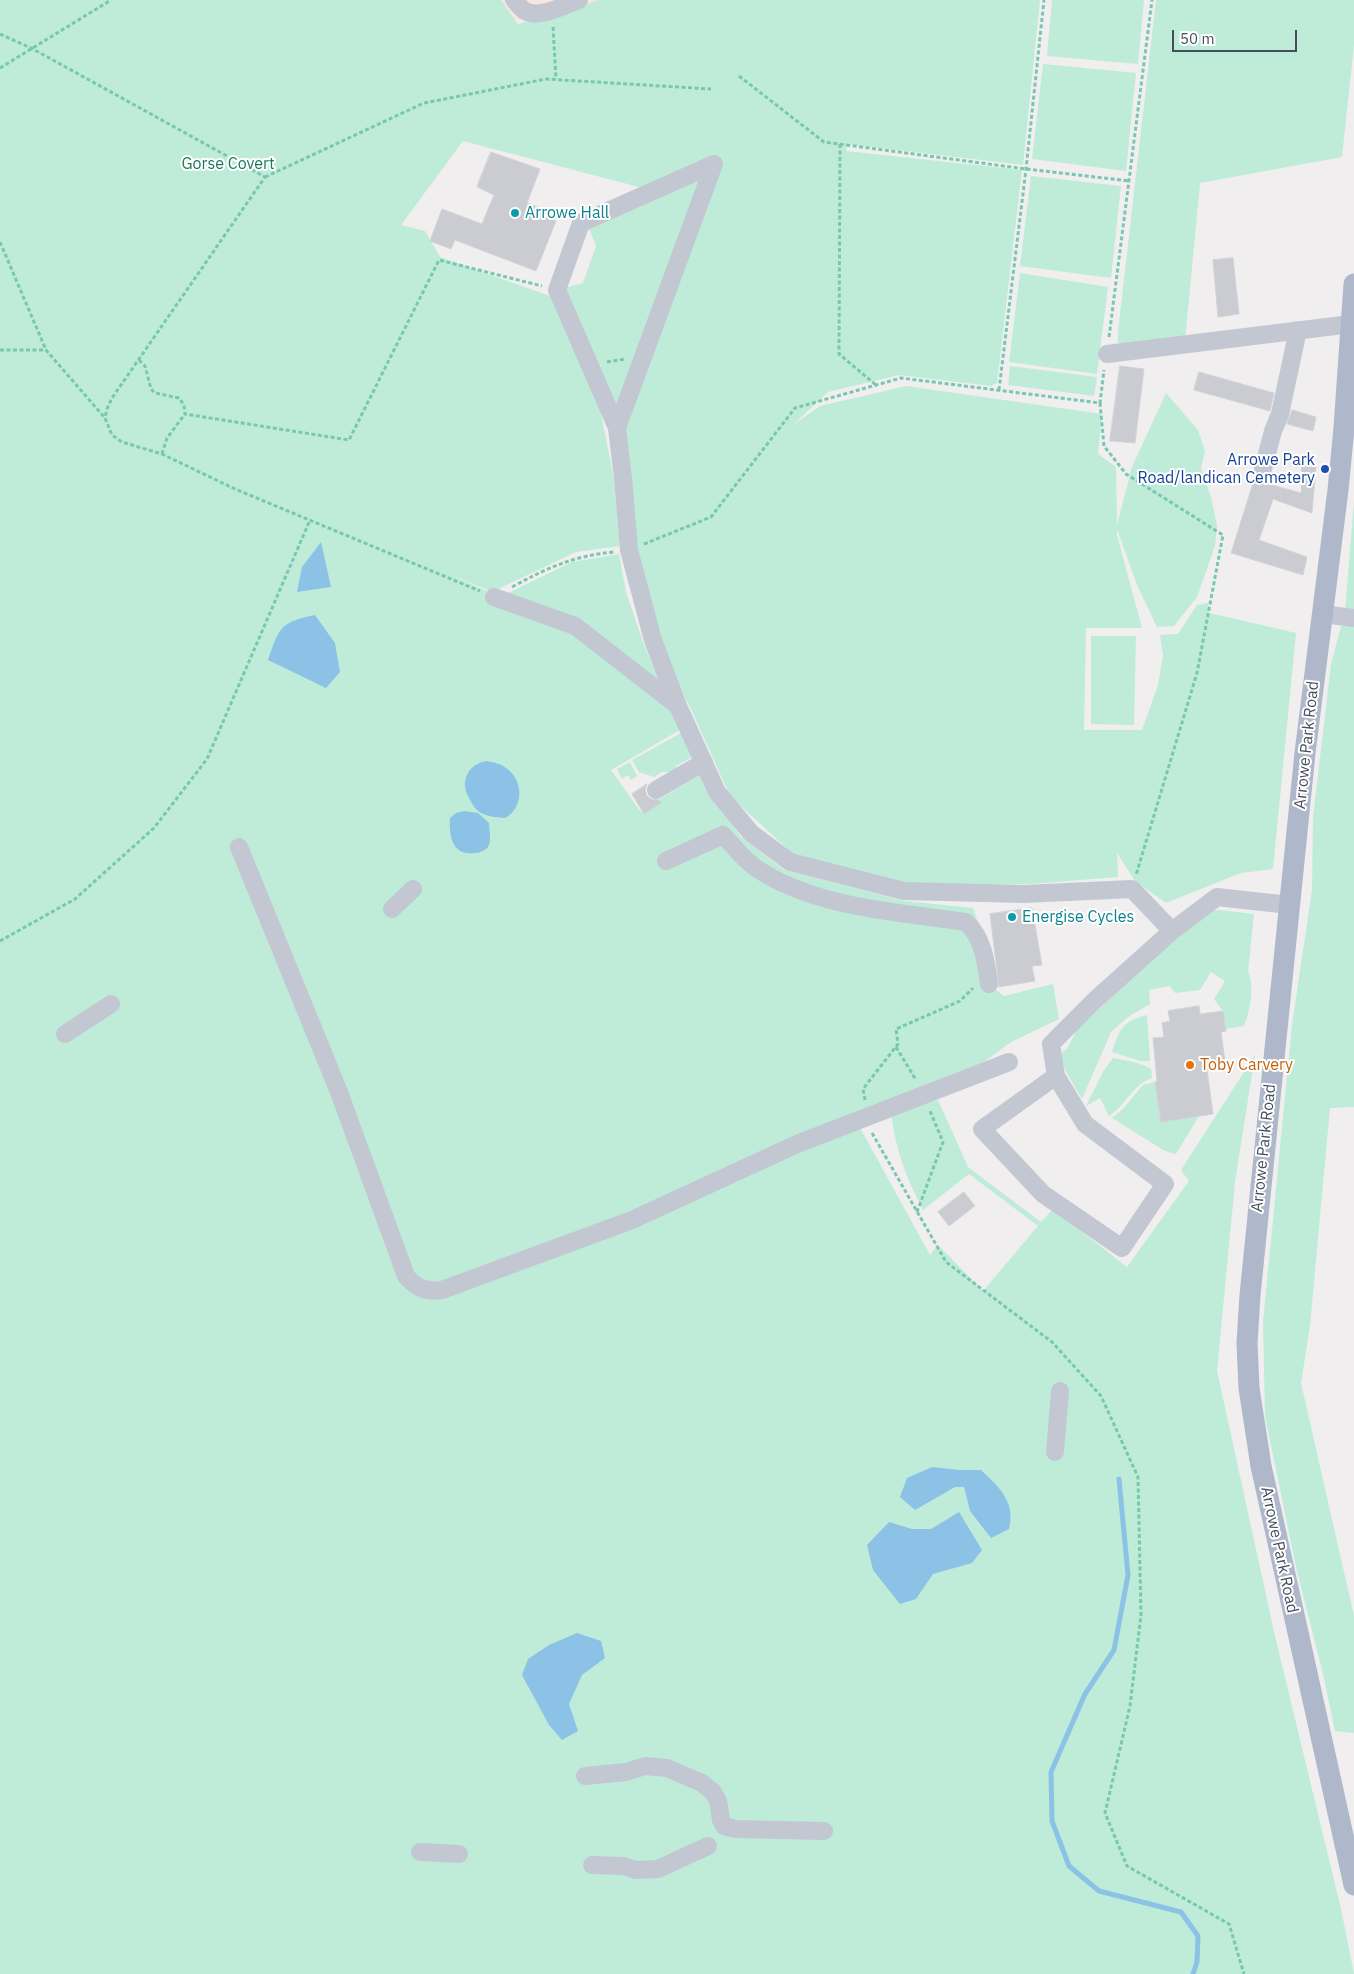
<!DOCTYPE html>
<style>
body{margin:0}
#map{position:relative;width:1354px;height:1974px;overflow:hidden;background:#f0eeee;font-family:"IBM Plex Sans",sans-serif}
canvas{display:block}
.scale{position:absolute;left:1172px;top:30px;width:125px;height:22px;box-sizing:border-box;border:2px solid #474d5a;border-top:0;padding-left:6px;font-size:15px;line-height:18px;white-space:nowrap;color:#474d5a;-webkit-text-stroke:4px #fff;paint-order:stroke}
</style>
<div id="map">
<canvas width="1354" height="1974"></canvas>
<div class="scale">50 m</div>
</div>
<script>
const c = document.querySelector('canvas').getContext('2d');
c.lineJoin = 'round';
function fill(path, color) { c.fillStyle = color; c.fill(path, 'evenodd'); }
function trace(path, color, width, dash) { c.strokeStyle = color; c.lineWidth = width; c.lineCap = dash ? 'butt' : 'round'; c.setLineDash(dash || []); c.stroke(path); }
function write(font, color, halo, rows, align = 'center') {
  c.font = font + ' "IBM Plex Sans",sans-serif'; c.lineWidth = 4; c.setLineDash([]); c.textBaseline = 'middle'; c.strokeStyle = halo; c.fillStyle = color; for (const [text, x, y, turn = 0] of rows) {
    c.save(); c.translate(x, y); c.rotate((+turn || 0) * Math.PI / 180); c.textAlign = isNaN(turn) ? turn : align; if (halo) c.strokeText(text, 0, 0); c.fillText(text, 0, 0); c.restore();
  }
}
const medical = new Path2D(`
 M495 0H599L548 15 512 21Z`);
const green = new Path2D(`
 M0 0H501L518 24 599 0H1040L1023 165 847 144 846 151 1022 170 997 383 991 386 899 375 828 392 793 425 820 406 906 386 1102 414 1098 454 1116 467 1117 525 1132 467 1166 393 1198 430 1205 451 1201 468 1211 497 1217 525 1215 546 1197 597 1174 626 1157 627 1137 585 1117 529V535L1142 628H1086L1084 730H1142L1158 685 1163 655 1160 635 1178 634 1197 605 1208 603 1209 613 1296 633 1273 869 1241 873 1166 903 1135 881 1117 853 1118 877 1031 884 909 886 794 855 730 796 691 709 665 661 635 555 629 476 614 399 564 288 583 283 596 246 589 228 658 192 463 141 401 225 425 231 440 257 550 296 571 335 599 404 614 479 620 546 576 552 492 592 447 573 562 626 670 705 680 730 611 770 640 811 701 774 740 836 784 870 905 901 973 908 987 948 994 988 1004 996 1053 984 1059 1019 1011 1042 976 1068 852 1113 930 1255 938 1245 983 1291 1038 1226 969 1174 923 1210C905 1175 896 1151 891 1112L938 1100 968 1167 1041 1222 1053 1209 1127 1267 1189 1181 1181 1170 1255 1055 1235 1182 1217 1371 1275 1636 1341 1909 1354 1974H0Z
 M1052 0H1144L1138 64 1047 56Z
 M1156 0H1354V45L1342 157 1200 183 1185 341 1126 346 1118 342V332Z
 M1043 64 1136 73 1126 171 1032 159Z
 M1031 176 1121 186 1111 278 1020 266Z
 M1020 273 1108 287 1097 374 1009 362Z
 M1010 366 1097 377 1094 396 1008 385Z
 M1354 502V1107L1330 1108 1310 1326 1301 1383 1354 1616V1733L1335 1731 1323 1674 1296 1567 1265 1416 1263 1322 1292 1025 1312 890 1313 817 1331 664 1345 611Z
 M619 554 626 592 643 642 664 691 576 625 502 596 572 562Z
 M1136 636 1134 725 1091 724V636Z
 M681 733 692 757 676 766 679 772H662L654 777 639 772 632 760Z
 M630 762 637 776 631 780 628 775 622 779 617 769Z
 M1219 910 1254 914 1248 972C1255 988 1250 1010 1244 1026L1226 1029 1223 1011 1214 999 1225 981 1211 972 1200 990 1175 993 1170 986 1149 990 1150 1004 1128 1017 1111 1032 1082 1099 1065 1070 1062 1061V1052L1067 1049 1076 1031 1140 970 1210 911Z
 M1147 1015 1150 1061H1140L1112 1052C1120 1028 1122 1022 1147 1015Z
 M1113 1058C1124 1060 1143 1063 1151 1069L1152 1078C1132 1085 1127 1104 1109 1116L1100 1098 1086 1106 1103 1072Z
 M1155 1082 1161 1122 1199 1116 1176 1154 1165 1151 1112 1118 1123 1109 1143 1085Z`);
const water = new Path2D(`
 M321 542 331 587 297 592 302 567Z
 M315 615 335 643 340 672 326 688 268 660C279 628 280 622 315 615Z
 M487 761C493 762 501 764 506 768 524 780 524 808 505 818 496 817 486 817 478 811 474 808 472 803 469 798 460 782 467 764 487 761Z
 M464 811 478 813 489 823C489 830 492 841 488 847 485 851 478 853 474 853 451 856 449 834 450 818L456 813Z
 M932 1467 960 1470H981C999 1487 1016 1502 1009 1529L991 1538 970 1511 964 1487H955L915 1510 900 1497 907 1478Z
 M959 1512 982 1550 972 1563 933 1574 916 1599 900 1604 873 1570 867 1545 889 1522 912 1529H931Z
 M577 1633 601 1641 605 1658 582 1675 569 1704 578 1731 562 1740 549 1725 522 1675 528 1659 549 1645Z`);
const stream = new Path2D(`
 M1119 1479 1128 1575 1114 1650 1085 1694 1051 1772 1052 1821 1069 1866 1099 1891 1181 1912 1198 1936 1197 1962 1193 1974`);
const building = new Path2D(`
 M491 152 540 169 527 203 543 209 542 216 556 221 536 271 455 240 451 249 430 241 442 209 482 224 494 195 477 187Z
 M1233 258 1239 314 1218 317 1213 260Z
 M1120 366 1144 369 1135 443 1110 441Z
 M1199 372 1274 393 1270 411 1194 390Z
 M1292 410 1316 417 1313 431 1287 424Z
 M1302 466 1316 467 1312 513 1273 499 1259 540 1307 557 1303 575 1231 553 1254 480 1301 493Z
 M647 784 645 790 647 796 651 799 659 800 661 803 644 814 632 794Z
 M1032 908 1042 965 1032 966 1035 981 999 987 990 914Z
 M1199 1006 1200 1014 1223 1011 1226 1031 1221 1032 1225 1061 1216 1062V1069L1207 1070 1213 1114 1161 1122 1155 1082 1157 1081 1153 1038 1164 1037 1162 1023 1170 1021 1168 1011Z
 M964 1192 975 1206 949 1226 938 1212Z`);
const path = new Path2D(`
 M553 27 556 79
 M0 34 33 49 265 177 112 398 107 409 105 418 112 435 122 442 162 454 235 489 480 591
 M0 68 111 0
 M739 76 824 142 1026 169 1130 181
 M840 144 839 354 876 385
 M265 177 424 103 546 79 711 89
 M0 242 46 350
 M1109 337 1152 0
 M0 350H46L105 418
 M139 360 145 366 151 389 155 393 179 398 184 405 185 414 349 440 439 260 542 286
 M607 362 625 359
 M999 390 1026 169 1044 0
 M1100 403 1104 446 1126 474 1223 535 1197 673 1136 875
 M162 454 167 438 185 414
 M644 544 711 517 795 408 901 378 1100 403 1104 370
 M512 587C547 568 573 556 614 552
 M0 941 75 899 154 828 207 759 310 520
 M896 1047 916 1080
 M865 1100 863 1089 898 1044 896 1029 960 1001 973 988
 M872 1133 946 1262 1052 1342 1101 1396 1138 1477 1141 1615 1130 1706 1105 1813 1127 1866 1229 1924 1244 1974
 M917 1212 943 1142 930 1111`);
const minor = new Path2D(`
 M514 0C517 3 521 9 525 11 540 19 565 5 579 0
 M714 164 581 223 557 290 617 428 623 478 629 550 653 640 678 706 717 792 751 833 790 862 904 891 1024 894 1132 889 1172 931 1217 897 1290 905
 M1107 354 1351 324
 M617 428 714 164
 M1263 469 1273 431 1280 414 1298 330
 M494 597 575 626 678 706
 M1323 614 1354 618
 M656 790 704 762
 M239 847 339 1092 406 1276C416 1288 426 1292 442 1290L632 1220 797 1144 1009 1062
 M666 861 723 835C734 847 745 861 759 870 817 908 899 912 966 922 983 938 986 961 989 984
 M392 909 413 889
 M65 1034 111 1004
 M1056 1076 982 1129 1043 1194 1122 1248 1165 1184 1085 1124 1056 1076 1051 1044 1095 1000 1172 931
 M1055 1452 1060 1391
 M585 1776 626 1772 645 1766 667 1768 702 1783 713 1792 718 1801 721 1820 724 1826 735 1829 824 1831
 M420 1852 459 1854
 M592 1865 624 1866 636 1870 658 1869 708 1846`);
const major = new Path2D(`
 M1354 284 1344 428 1338 490 1305 753 1250 1295 1247 1343 1249 1388 1261 1466 1354 1885`);
const markers = [
 [515,213,5,"#0f9aa8"],
 [1325,469,5,"#1a4fb4"],
 [1012,917,5,"#0f9aa8"],
 [1190,1065,5,"#e8710a"]
];
const parkNames = [
 ["Gorse Covert",228,164]
];
const cultureNames = [
 ["Arrowe Hall",525,213],
 ["Energise Cycles",1022,917]
];
const transitNames = [
 ["Arrowe Park",1315,460],
 ["Road/landican Cemetery",1315,478]
];
const streetNames = [
 ["Arrowe Park Road",1307,745,-84],
 ["Arrowe Park Road",1264,1148,-84],
 ["Arrowe Park Road",1279,1550,78]
];
const foodNames = [
 ["Toby Carvery",1200,1065]
];
fill(medical, '#f9e6df');
fill(green, '#beecd9');
fill(water, '#8dc2e7');
trace(stream, '#8dc2e7', 5);
fill(building, '#cbccd2');
trace(building, '#d2d3d9', 1);
trace(path, '#78c8b1', 3, [4, 2.5]);
trace(minor, '#c2c7d2', 18);
trace(major, '#afb7cb', 21);
for (const [x, y, r, color] of markers) { const dot = new Path2D(); dot.arc(x, y, r, 0, 2 * Math.PI); c.fillStyle = color; c.fill(dot); trace(dot, '#fff', 2); }
write('16px', '#1b785d', '#fff', parkNames);
write('16px', '#0d838f', '#fff', cultureNames, 'left');
write('16px', '#164399', '#fff', transitNames, 'right');
write('16px', '#474d5a', '#fff', streetNames);
write('16px', '#c56008', '#fff', foodNames, 'left');
</script>
